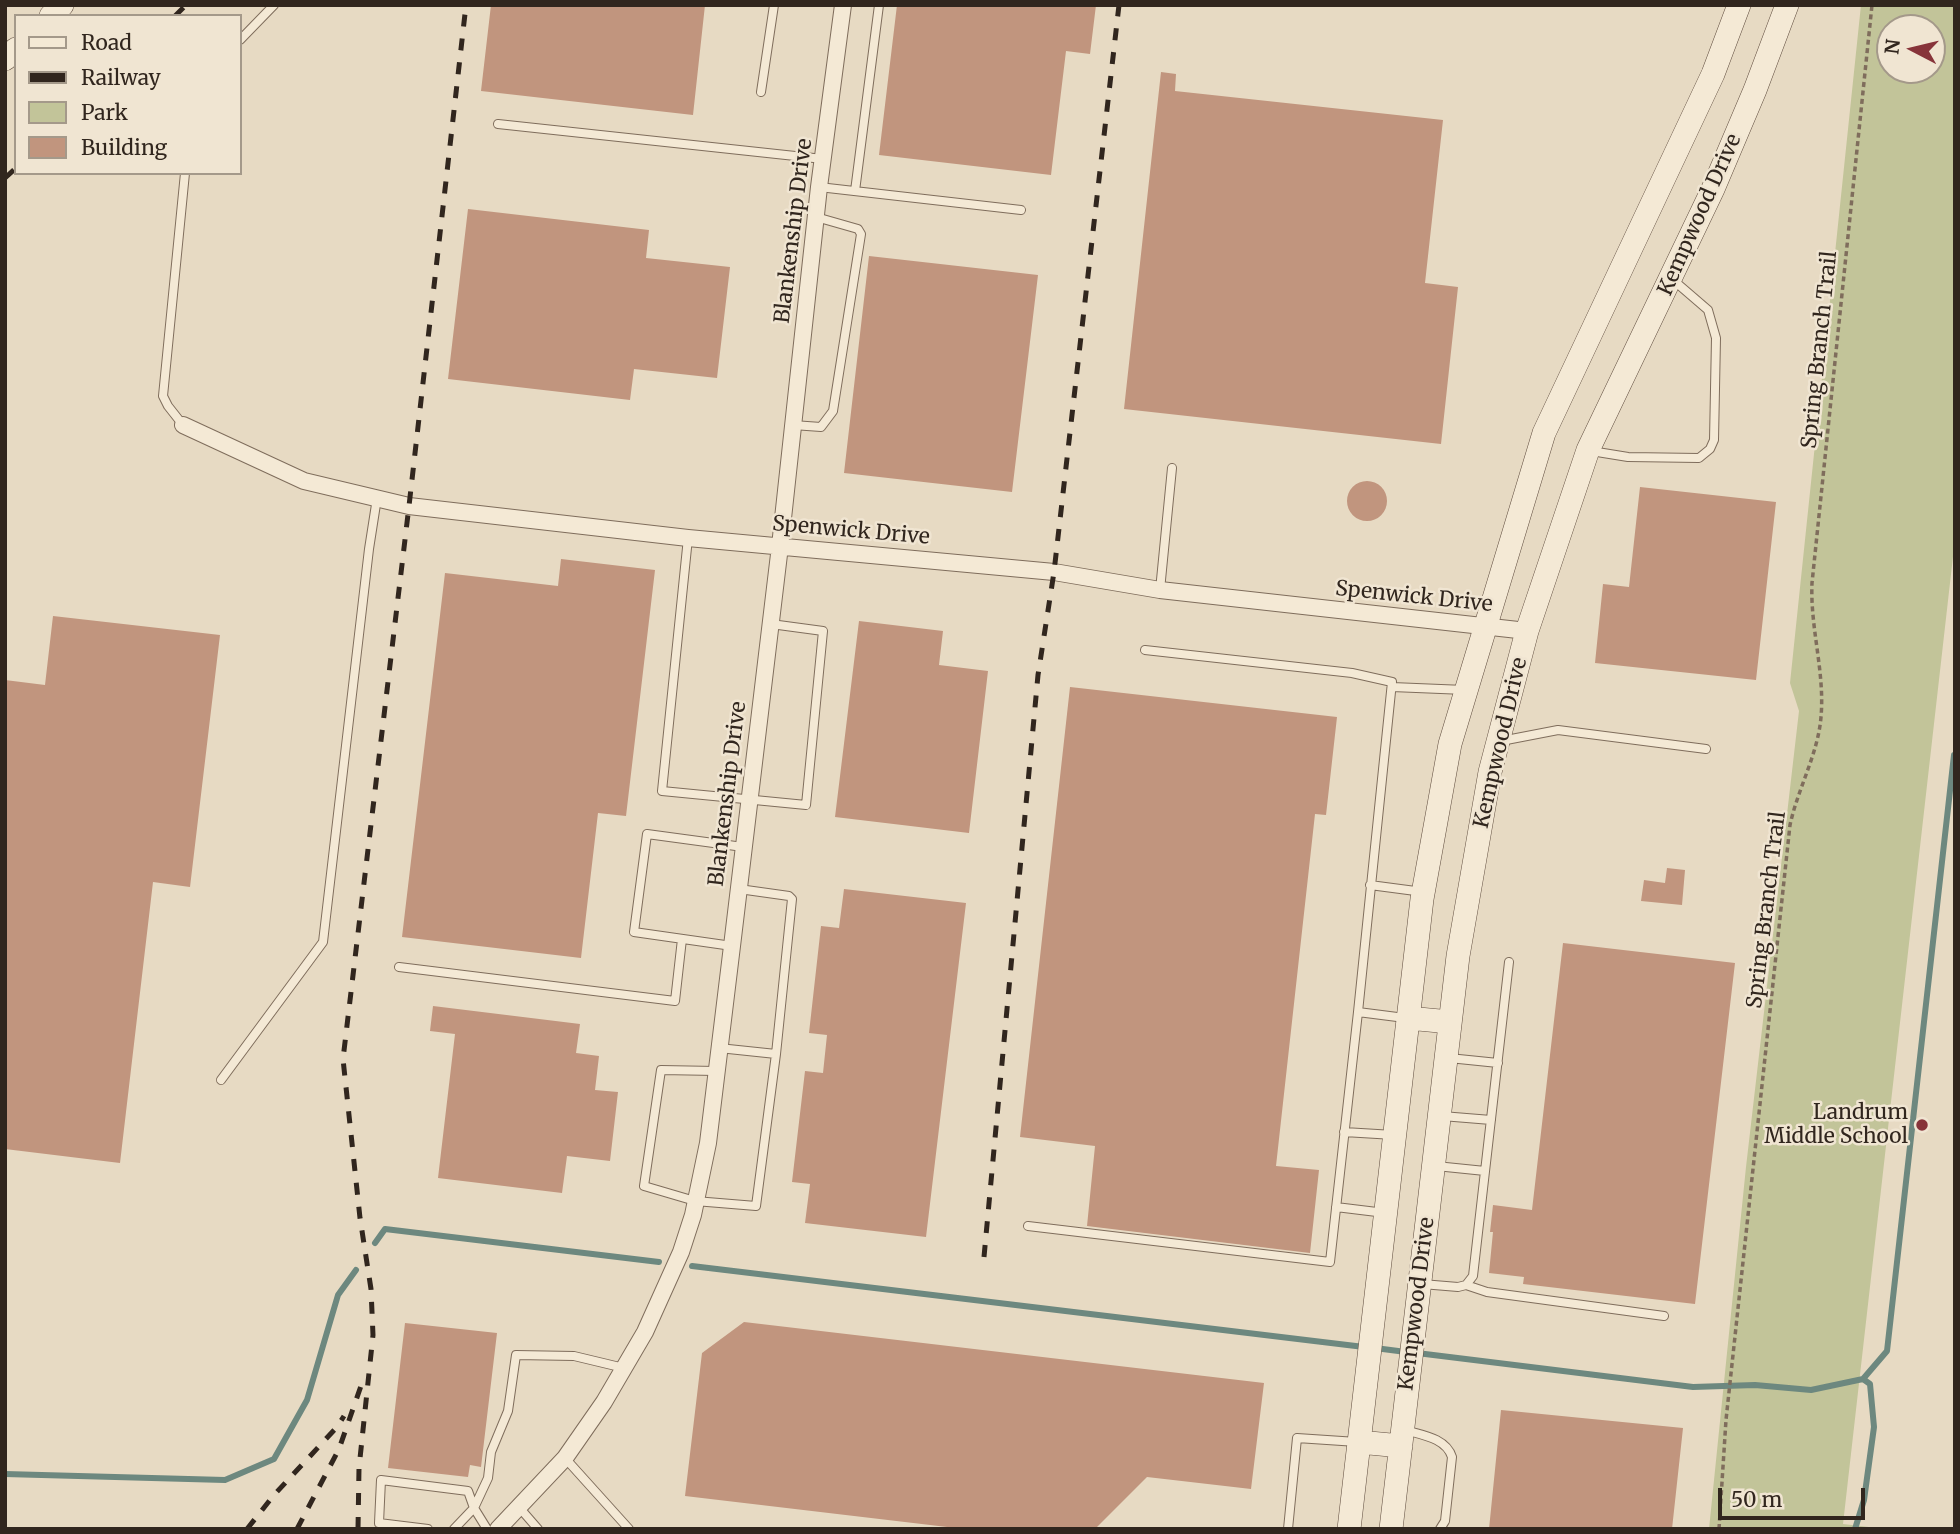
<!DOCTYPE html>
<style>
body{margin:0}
#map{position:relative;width:1960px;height:1534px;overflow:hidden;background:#e7dac3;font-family:Merriweather,serif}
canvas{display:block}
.frame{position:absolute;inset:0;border:7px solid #31261e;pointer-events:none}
.legend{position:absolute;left:14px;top:14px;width:228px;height:161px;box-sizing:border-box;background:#f0e5d2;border:2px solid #a4998a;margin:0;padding:9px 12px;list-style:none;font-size:21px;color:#31261e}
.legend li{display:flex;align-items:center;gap:14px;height:35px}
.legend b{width:35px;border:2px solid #a4998a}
.north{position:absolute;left:1876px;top:14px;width:70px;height:70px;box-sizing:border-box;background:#f0e5d2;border:2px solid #a4998a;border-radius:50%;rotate:277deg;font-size:19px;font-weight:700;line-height:28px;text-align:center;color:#31261e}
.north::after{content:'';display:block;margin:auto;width:24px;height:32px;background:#87343a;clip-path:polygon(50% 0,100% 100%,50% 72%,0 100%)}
.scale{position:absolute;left:1718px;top:1488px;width:147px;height:32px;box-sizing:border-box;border:4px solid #31261e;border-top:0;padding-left:9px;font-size:21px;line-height:24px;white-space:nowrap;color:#31261e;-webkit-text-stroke:5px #f0e5d2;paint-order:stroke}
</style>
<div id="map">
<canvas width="1960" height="1534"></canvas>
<div class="frame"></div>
<ul class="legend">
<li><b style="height:9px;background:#f4e9d5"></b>Road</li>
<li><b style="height:9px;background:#31261e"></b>Railway</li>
<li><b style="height:19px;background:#c2c499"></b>Park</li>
<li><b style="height:19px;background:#c1957e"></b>Building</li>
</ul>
<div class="north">N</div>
<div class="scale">50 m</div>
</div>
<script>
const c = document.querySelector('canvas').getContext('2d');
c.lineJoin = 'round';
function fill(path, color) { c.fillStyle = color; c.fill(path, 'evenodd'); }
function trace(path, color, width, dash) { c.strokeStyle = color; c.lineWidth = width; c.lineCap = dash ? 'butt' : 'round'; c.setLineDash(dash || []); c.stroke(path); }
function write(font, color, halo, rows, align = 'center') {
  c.font = font + ' Merriweather,serif'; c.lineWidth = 5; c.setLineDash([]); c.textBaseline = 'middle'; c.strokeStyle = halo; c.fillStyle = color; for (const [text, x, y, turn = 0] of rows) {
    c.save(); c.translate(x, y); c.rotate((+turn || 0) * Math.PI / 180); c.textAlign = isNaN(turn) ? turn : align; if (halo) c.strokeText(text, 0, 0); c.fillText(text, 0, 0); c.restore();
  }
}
const green = new Path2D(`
 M1861 5H1955V539L1843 1524 1886 1529H1709L1746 1167 1799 711 1790 683ZM1890 28H1932V70H1890Z`);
const stream = new Path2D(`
 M375 1243 385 1229 659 1262
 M692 1266 1364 1347
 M1375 1348 1406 1352
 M1417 1353 1693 1387 1755 1385 1811 1390 1863 1379 1887 1351 1954 755
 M5 1474 225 1480 274 1459 307 1400 338 1295 356 1270
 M1855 1529 1864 1500 1874 1427 1870 1384 1863 1379`);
const building = new Path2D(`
 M491 5H705L693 115 481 91Z
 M897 5H1096L1090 54 1066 51 1051 175 879 155Z
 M1161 72 1176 74 1175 91 1443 120 1425 283 1458 287 1441 444 1124 409Z
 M468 209 649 230 646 258 730 267 717 378 634 369 630 400 448 379Z
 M869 256 1038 275 1012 492 844 473Z
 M1347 501a20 20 0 1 1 40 0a20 20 0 1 1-40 0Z
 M1640 487 1776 502 1756 680 1595 663 1603 584 1629 587Z
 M561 559 655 570 626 816 598 813 581 958 402 937 445 573 558 586Z
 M53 616 220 635 190 887 153 882 120 1163 5 1149V680L45 685Z
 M859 621 943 631 939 665 988 671 969 833 835 817Z
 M1070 687 1337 717 1326 815 1315 814 1276 1166 1319 1170 1310 1253 1087 1226 1095 1146 1020 1137Z
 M1667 868 1685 870 1682 905 1641 901 1644 880 1665 883Z
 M844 889 966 903 926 1237 805 1223 810 1184 792 1182 805 1071 823 1073 827 1035 809 1033 821 926 839 928Z
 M1563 943 1735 963 1695 1304 1523 1284 1524 1277 1489 1273 1493 1232H1490L1493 1205 1532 1210Z
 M433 1006 580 1024 576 1053 599 1056 595 1090 618 1092 610 1161 567 1156 562 1193 438 1178 455 1034 430 1031Z
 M744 1322 1264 1383 1251 1489 1147 1477 1095 1529H964L685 1496 702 1353Z
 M405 1323 497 1333 481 1467 470 1465 468 1477 388 1468Z
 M1501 1410 1683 1428 1672 1529H1489Z`);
const path = new Path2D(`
 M1719 1529 1726 1420 1790 825C1798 788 1818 754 1821 717 1825 672 1810 628 1812 583L1872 5`);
const lane = new Path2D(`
 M240 40 274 5
 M761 92 774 5
 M498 124 823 159
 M819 187 1021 210
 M855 191 879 5
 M183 425 168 406 163 396 185 173
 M793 425 821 427 833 411 861 234 858 229 816 217
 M1591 451 1628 457 1699 458 1710 449 1714 440 1716 338 1708 310 1672 279
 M688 538 662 791 806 805 823 631 771 624
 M1160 590 1172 468
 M1145 650 1352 673 1392 682 1358 1012 1405 1018
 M1392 687 1465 690
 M1501 741 1558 730 1706 749
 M1370 885 1423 892
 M732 946 634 932 647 834 743 847
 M399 967 675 1001 682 939
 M719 1048 776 1054
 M1449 1058 1498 1063
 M716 1071 661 1070 644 1186 695 1201 756 1206 776 1054 792 899 789 896 739 889
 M221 1080 323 942 369 549 377 498
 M1442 1116 1491 1120
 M1344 1132 1394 1135
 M1436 1166 1485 1171
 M1336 1207 1385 1213
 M1028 1226 1330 1262 1358 1012
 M1422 1284 1458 1287 1466 1285 1473 1276 1509 962
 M1466 1285 1487 1292 1664 1316
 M1405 1430C1422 1435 1446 1438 1452 1457L1445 1521 1440 1529
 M565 1458 629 1529
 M518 1506 538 1529
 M474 1508 488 1478 491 1452 508 1411 516 1355 574 1356 624 1368
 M428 1529 379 1523 381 1480 468 1491 474 1508
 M454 1529 474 1508 487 1529
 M1288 1529 1297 1438 1357 1442`);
const street = new Path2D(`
 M183 425 304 481 409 506 688 538 1054 572 1160 590 1527 631
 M498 1529 565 1458 604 1402 645 1332 681 1252 693 1215 708 1143 732 946 780 546 819 187 843 5`);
const secondary = new Path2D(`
 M51 16 62 5
 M5 59 16 49
 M1408 1018 1450 1022
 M1359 1442 1401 1446
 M1349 1529 1422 899 1450 744 1544 433 1713 74 1739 5
 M1391 1529 1458 956 1490 772 1527 631 1588 450 1713 189 1755 90 1787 5`);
const rail = new Path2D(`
 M175 16 186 5
 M5 178 16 168
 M984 1257 1038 675 1054 572 1119 5
 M247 1529 274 1495 337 1427 344 1416
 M297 1529 339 1449 362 1383
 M358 1529 359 1468 373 1335 371 1289 360 1218 343 1059 409 506 466 5`);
const markers = [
 [1922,1125,7,"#87343a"]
];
const streetNames = [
 ["Kempwood Drive",1700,215,-66],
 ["Blankenship Drive",794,231,-83],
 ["Spring Branch Trail",1820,350,-84],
 ["Spenwick Drive",851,531,5],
 ["Spenwick Drive",1414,597,6],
 ["Kempwood Drive",1501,743,-77],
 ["Blankenship Drive",728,794,-83],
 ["Spring Branch Trail",1767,910,-83],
 ["Kempwood Drive",1417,1304,-83]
];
const poiNames = [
 ["Landrum",1908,1113],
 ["Middle School",1908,1137]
];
fill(green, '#c2c499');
trace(stream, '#6d887f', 6);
fill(building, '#c1957e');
trace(lane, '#7f6d5c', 10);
trace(street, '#7f6d5c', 18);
trace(secondary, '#614e40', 24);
trace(path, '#7f6d5c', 3.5, [5, 3.5]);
trace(lane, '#f4e9d5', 8);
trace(street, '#f4e9d5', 16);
trace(secondary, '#f4e9d5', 23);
trace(rail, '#31261e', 5, [12, 12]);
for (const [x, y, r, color] of markers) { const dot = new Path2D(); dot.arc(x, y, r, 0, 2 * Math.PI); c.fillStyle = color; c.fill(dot); trace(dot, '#f0e5d2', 2.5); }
write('21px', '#31261e', '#f0e5d2', streetNames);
write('21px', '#31261e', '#f0e5d2', poiNames, 'right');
</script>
